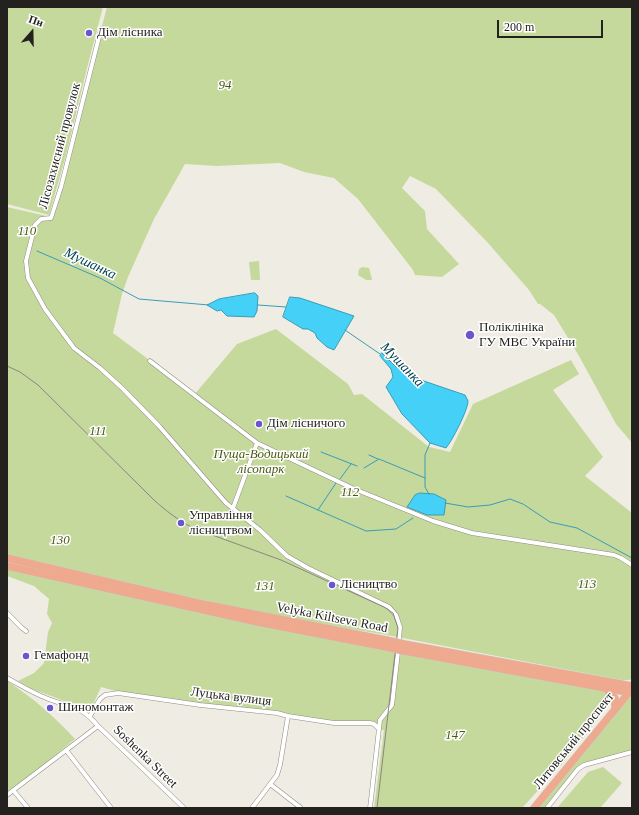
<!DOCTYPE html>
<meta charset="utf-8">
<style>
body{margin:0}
#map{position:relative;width:639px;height:815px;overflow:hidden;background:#efece3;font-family:Georgia,serif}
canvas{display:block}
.frame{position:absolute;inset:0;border:8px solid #23221e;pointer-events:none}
.north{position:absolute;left:12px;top:12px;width:40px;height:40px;-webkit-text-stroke:3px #fff;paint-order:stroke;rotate:20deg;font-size:11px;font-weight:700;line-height:16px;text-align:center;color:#23221e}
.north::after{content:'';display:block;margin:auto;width:14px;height:18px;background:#23221e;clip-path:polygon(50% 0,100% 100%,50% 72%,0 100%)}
.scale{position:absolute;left:497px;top:20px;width:106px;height:18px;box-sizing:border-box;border:2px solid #23221e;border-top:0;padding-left:5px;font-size:12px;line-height:14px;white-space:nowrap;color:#23221e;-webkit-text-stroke:3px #fff;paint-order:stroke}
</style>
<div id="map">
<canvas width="639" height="815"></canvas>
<div class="frame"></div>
<div class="north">Пн</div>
<div class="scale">200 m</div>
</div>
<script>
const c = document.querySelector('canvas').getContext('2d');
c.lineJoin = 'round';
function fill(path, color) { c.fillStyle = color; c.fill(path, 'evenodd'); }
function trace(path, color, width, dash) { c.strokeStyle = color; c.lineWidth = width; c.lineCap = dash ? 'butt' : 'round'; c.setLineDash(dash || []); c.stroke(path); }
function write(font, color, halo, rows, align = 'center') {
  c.font = font + ' Georgia,serif'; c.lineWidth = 3; c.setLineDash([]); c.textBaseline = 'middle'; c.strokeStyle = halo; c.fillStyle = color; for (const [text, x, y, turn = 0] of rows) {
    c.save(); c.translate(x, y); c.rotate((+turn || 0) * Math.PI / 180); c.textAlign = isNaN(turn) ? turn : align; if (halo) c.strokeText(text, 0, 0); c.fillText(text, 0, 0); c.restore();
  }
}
const green = new Path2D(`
 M7 7H103L87 68 66 155 49 215 7 204Z
 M107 7H632V443L616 424 579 356 554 315 540 304H538L529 290 488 243 436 189 410 176 402 188 425 211 427 229 459 264 442 277 415 275 413 270 358 199 334 178 304 172 280 163 217 166 185 164 154 219 128 277 122 294 113 333 148 359H152L159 365 160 369 194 395 237 344 276 329 348 384 354 395 362 394 429 447 450 452 473 404 571 360 579 374 553 390 603 457 585 476 632 513V679L629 680H621L387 635 286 618 220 604 7 555V207L51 217Z
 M259 261 260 280H251L249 262Z
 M362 267 369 268 372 279V280H366L358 275 359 269Z
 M7 566 137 596 605 688 613 699 563 763 522 808H374L384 730 379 729 376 725C323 722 271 714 218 707 179 702 138 699 101 687L91 709 89 710 32 689 18 681 34 673 44 663 48 632 52 623 47 614 49 599 34 586 7 576Z
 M7 681C32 697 55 717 75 739L24 781 7 792Z
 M632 697V751L584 763 578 768 545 808H537L629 698Z
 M603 767 622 783 600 808H557L588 772Z`);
const water = new Path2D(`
 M255 293 258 296 257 311 254 317 227 316 221 310 217 311 207 305 219 299Z
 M290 297 300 298 354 316 334 350 327 347 317 338 315 333 308 329H303L283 317Z
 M382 353 396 367 404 370 421 380 465 395C466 397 467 399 468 401 468 410 452 441 446 448L430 443 402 414 386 387 393 377 391 369 380 356Z
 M420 493 434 494 446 500 444 515H427L407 507 415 495Z`);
const stream = new Path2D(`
 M37 251 100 278 139 299 209 305
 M258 305 286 307
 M345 330 380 354
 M321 452 357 466
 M369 455 378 459
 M364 468 379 459 425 478
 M340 479 351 464
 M429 494 425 487V455L430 443
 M286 496 366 531 396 529 413 518
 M445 503 468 507 490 505 510 499 523 504 550 522 577 528 632 558
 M318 510 336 483`);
const street = new Path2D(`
 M101 29 61 187 51 218 41 219 35 225 26 261 28 278 45 309 74 348 100 368 122 388 159 426 226 503 260 530 287 556 308 568 389 607 396 615 400 627 398 652 392 705 380 720 370 808
 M150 361 257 443 352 488 433 521 472 533 614 555 621 558 632 565
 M233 508 257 443
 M7 613 22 628 26 631
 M7 678C20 685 33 693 46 698 70 708 80 704 98 726L184 808
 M90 716 100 699 105 695 118 693 200 705 277 713 288 716 334 723H370L374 724 379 729
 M66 750 111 808
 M270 784 301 808
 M13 790 28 808
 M7 795 98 726
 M252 808 277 775 280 765 288 716
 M547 808 578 769 584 765 632 752`);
const primary = new Path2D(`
 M7 558 198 603 386 640
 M7 566 257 622 386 647
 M404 644 632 686
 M404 651 632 693
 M605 688 615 698V709
 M534 808 631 690`);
const tram = new Path2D(`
 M7 366 20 372 38 385 154 500C166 511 178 520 193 528L281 560 384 607 393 613 398 628 377 808`);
const primaryBridge = new Path2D(`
 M386 640 404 644
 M386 647 404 651`);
const markers = [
 [89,33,4,"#6a55cf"],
 [470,335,5,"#6a55cf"],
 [259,424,4,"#6a55cf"],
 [181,523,4,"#6a55cf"],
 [332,585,4,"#6a55cf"],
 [26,656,4,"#6a55cf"],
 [50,708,4,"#6a55cf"]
];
const poiNames = [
 ["Дім лісника",97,33],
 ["Поліклініка",479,328],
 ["ГУ МВС України",479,343],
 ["Дім лісничого",267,424],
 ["Управління",189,516],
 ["лісництвом",189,531],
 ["Лісництво",340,585],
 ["Гемафонд",34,656],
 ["Шиномонтаж",58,708]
];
const parkNames = [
 ["94",225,86],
 ["110",27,232],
 ["111",98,432],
 ["Пуща-Водицький",261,455],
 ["лісопарк",261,470],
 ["112",350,493],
 ["130",60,541],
 ["113",587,585],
 ["131",265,587],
 ["147",455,736]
];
const streetNames = [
 ["Лісозахисний провулок",60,146,-75],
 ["Velyka Kiltseva Road",332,618,11],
 ["Луцька вулиця",231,697,7],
 ["Литовський проспект",574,741,-51],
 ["Soshenka Street",145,757,44]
];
const waterNames = [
 ["Мушанка",90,264,25],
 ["Мушанка",402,365,46]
];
fill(green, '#c6d99c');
fill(water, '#44d0f7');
trace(water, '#3a9cb6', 1);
trace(stream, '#3a9cb6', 1);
trace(street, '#8e8c83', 5);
trace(primary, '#cacac9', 8);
trace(street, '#fff', 4);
trace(primary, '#eea98e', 7);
trace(tram, '#898781', 1);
trace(primaryBridge, '#cacac9', 8, []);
trace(primaryBridge, '#eea98e', 7);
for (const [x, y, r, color] of markers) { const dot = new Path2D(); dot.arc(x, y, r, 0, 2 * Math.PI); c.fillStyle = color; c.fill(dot); trace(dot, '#fff', 1.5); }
write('13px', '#23221e', '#fff', poiNames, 'left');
write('italic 13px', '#4a5b15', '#fff', parkNames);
write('13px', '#23221e', '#fff', streetNames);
write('italic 14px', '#014151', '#fff', waterNames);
</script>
